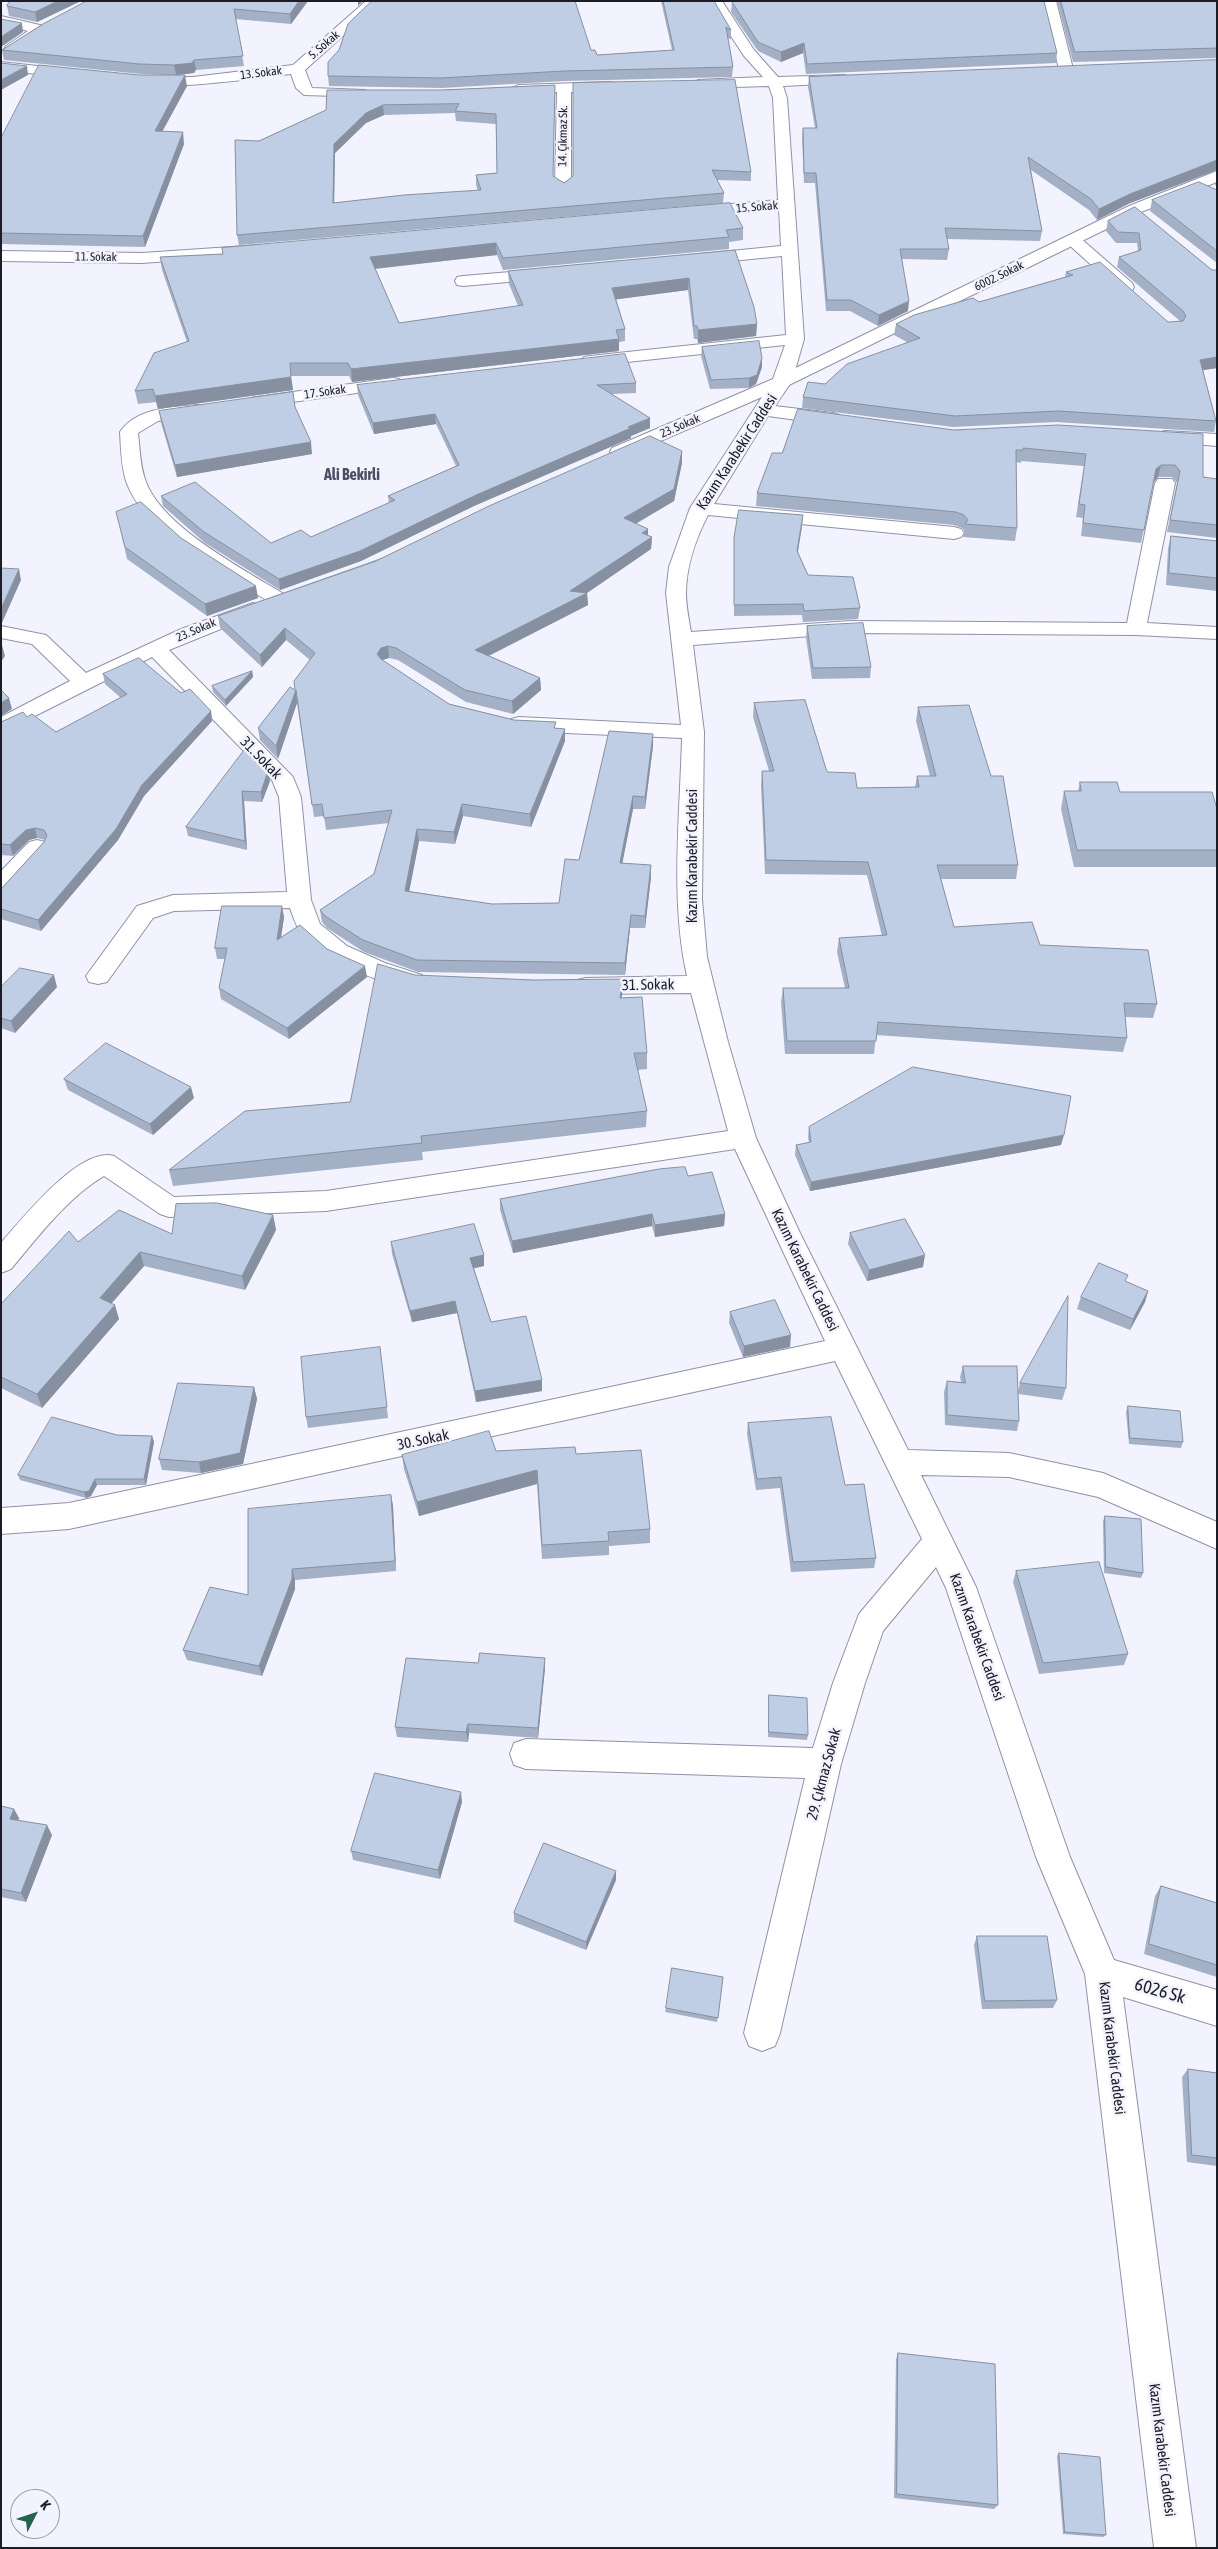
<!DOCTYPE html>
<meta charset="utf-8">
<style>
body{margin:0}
#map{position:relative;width:1218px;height:2549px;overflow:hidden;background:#f2f3fe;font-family:"Asap Condensed",sans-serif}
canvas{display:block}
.frame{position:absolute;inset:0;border:2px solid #1b1c25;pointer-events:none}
.north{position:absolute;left:10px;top:2489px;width:50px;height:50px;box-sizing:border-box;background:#f2f3fe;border:1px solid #9c9da7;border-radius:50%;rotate:49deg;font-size:14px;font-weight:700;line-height:20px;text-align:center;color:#1b1c25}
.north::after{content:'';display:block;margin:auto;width:18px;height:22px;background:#26634f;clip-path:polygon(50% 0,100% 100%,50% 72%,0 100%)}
</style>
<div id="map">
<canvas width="1218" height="2549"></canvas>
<div class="frame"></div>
<div class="north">K</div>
</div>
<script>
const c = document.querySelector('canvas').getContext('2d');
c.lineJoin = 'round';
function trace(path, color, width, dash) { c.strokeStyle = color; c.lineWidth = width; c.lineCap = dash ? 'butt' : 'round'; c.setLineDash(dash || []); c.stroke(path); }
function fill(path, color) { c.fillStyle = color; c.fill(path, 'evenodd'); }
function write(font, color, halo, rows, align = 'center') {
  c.font = font + ' "Asap Condensed",sans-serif'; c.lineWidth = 5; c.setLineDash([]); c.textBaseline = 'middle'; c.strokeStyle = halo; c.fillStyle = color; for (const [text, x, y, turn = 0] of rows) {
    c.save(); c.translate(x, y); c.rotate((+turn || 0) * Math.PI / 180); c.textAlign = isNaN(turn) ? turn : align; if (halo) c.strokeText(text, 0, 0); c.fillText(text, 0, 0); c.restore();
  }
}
const minor = new Path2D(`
 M366 1H382L305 70 312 88 365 90 372 94 370 97 304 95 296 88 291 74C270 76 151 94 142 81L149 77H193L293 65Z
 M708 1H722L754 50 778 77 845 75 852 79 845 83 783 86 787 98 804 339 792 381 775 406 833 413 839 415 842 419 839 423 833 425 768 416 714 504 954 527 961 529 964 533 961 537 954 539 708 515C696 538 686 567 686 593 686 606 689 620 691 632L851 621 1127 623 1155 483 1158 479H1172L1175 483 1147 623 1217 627V639L1136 635 851 633 693 645 704 732 702 899 707 957 728 1042 756 1138 800 1233 908 1450 1009 1453 1103 1473 1217 1522V1549L1098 1497 1009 1477 921 1475 976 1587 1070 1857 1114 1960 1217 1990V2026L1123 1997 1196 2548H1154L1085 1974 1036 1857 946 1588 936 1567 883 1631 865 1683 841 1764 780 2033 775 2046 762 2051 749 2046 744 2033 805 1778 526 1769 514 1765 510 1754 514 1743 526 1739 813 1748 833 1683 859 1614 922 1539 835 1361 69 1529 1 1534V1508L69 1503 825 1341 735 1149 326 1211 169 1217 160 1214 104 1176C67 1198 38 1237 11 1269L1 1273V1243C22 1219 80 1146 114 1156L174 1197 326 1191 728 1131 691 993 586 994 577 992 574 986 577 980 586 978 687 976C670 901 680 815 682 738L519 731 511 729 508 724 511 719 519 717 681 725 666 593 669 567 690 508 762 397 626 456H612L610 452 612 448 773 379 785 345 590 366 584 365 581 361 584 357 590 356 786 335 782 256 701 264 693 259 701 254 781 246 779 209 695 217 687 212 695 207 778 200 773 98 769 86 698 88 691 84 698 80 763 77 744 56Z
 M1042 1H1056L1073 69 1071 72 1066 73 1059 69Z
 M1 16 44 26 46 29 16 52H6L4 49 6 46 28 31 1 24Z
 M1 62 74 70 81 74 74 78 1 70Z
 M610 82 615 83 617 86 615 89 571 92V186L563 191 557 189 555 186 557 92 518 93 511 89 518 85Z
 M1073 235 1079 237 1132 283 1134 287 1132 291H1120L1067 243 1065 240 1067 237Z
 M261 245 269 250 267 254 142 263 1 261V251L142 253Z
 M546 269 552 270 554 274 552 278 463 286 457 285 455 281 457 277 463 276Z
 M393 378 399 379 402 383 399 387 257 407 251 406 248 402 251 398 257 397Z
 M197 405 203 406 206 410 203 414 158 421 138 433C140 450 140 467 146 482 163 528 247 571 287 596L290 600 287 604H273C227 575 145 536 126 481 121 465 121 448 120 432 136 408 171 407 197 405Z
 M1165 431 1217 434V446L1158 441 1156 437 1158 433Z
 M253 603 260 605 263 609 260 613 169 650 293 777 301 797 311 900 320 924 347 946 385 963 422 975 425 981 422 987C402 993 349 969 331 958 321 953 308 942 301 933 296 926 293 916 290 908L174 911 153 918 107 982 98 984 89 982 86 976 137 906 173 895 287 892 279 797 272 780 152 657 1 733V717L70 681 32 644 1 638V626L46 635 86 673 181 629Z
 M37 840 45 842 48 847 45 852 9 891 1 894V871L29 842Z`);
const tertiary = new Path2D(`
 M1217 171V182L1141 212 789 385H777L774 381 777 377 1129 206Z`);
const wall = new Path2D(`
 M10 1H81L37 22 9 16 7 6Z
 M308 1 291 24 235 19 244 66 196 70 194 73 179 75 187 86 162 132 184 144 145 247 1 244V138L139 75H165L141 74 4 60 2 50 43 24Z
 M661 1H714L731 30V39L727 38 733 67 732 77 564 81 442 88 329 86 328 76 339 50H591L597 55 672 50Z
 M1057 1H1217V58L1073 62Z
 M732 2 1057 53 1056 63 806 74 803 53 781 62 758 51 731 12Z
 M1217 60 1128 204 1097 220 1089 210 1031 170 1042 231 1040 241 947 239 949 249 947 260 902 259 908 311 878 326 850 311H826L815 183H804L802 138 803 128H815L808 87 809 77Z
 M573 83 751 172V181L717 180 724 193 723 203 239 245 237 235 259 141 326 110 442 90 555 85 553 176 564 183 573 176ZM455 113 456 121 496 124 497 173 476 175V185L478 191 334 203 335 153 366 123 384 115Z
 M1217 176V186L1215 185Z
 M1217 190V263L1150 211 1152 200Z
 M1135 207 1212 270H1217V368L1203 370 1216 421 1214 432 1056 422 953 427 802 408 803 397 907 342 894 335 896 324 979 302 1065 277 1066 272 1168 322 1180 321 1117 267 1119 257 1138 251 1137 243H1116L1106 231 1108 221Z
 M743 228V240L729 242V249L503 270 497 255 375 269 399 323 518 306 509 284 508 271 735 250 757 324 756 336 698 343 697 339H694L688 290 616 299 625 329V341L619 342V351L352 382 349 376H291L293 390 158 409 156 402 138 404 135 391 187 342 162 270 160 257Z
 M702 347 762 367 756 384 749 388 710 389 701 356Z
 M636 383V393L612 394 650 428 631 436V438L474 506 361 561 280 590 205 543 163 506 161 496 271 543 311 537 389 503 388 496 456 466 436 424 374 434 358 395 357 385Z
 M295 407 312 454 177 477 161 423 159 411Z
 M954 430 1203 434V477L1217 479V538L1167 532 1177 483 1172 477H1158L1154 482 1141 543 1081 536 1083 518 1076 517 1084 466 1021 461V463L1016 462 1017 528 1015 541 963 537 964 530 962 528 954 525 756 506 757 493 782 453Z
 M682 451V463L674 501 636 524 648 536 652 537 651 549 587 593 588 605 489 656 540 678 541 690 513 714 466 702 398 660 389 658 382 660 449 704 514 720 556 728 565 729V741L531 827 463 816 455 844 419 841 409 891 492 904 559 903 579 860 653 746 645 809H633L622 863 651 877 645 928H630L625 975 418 972 364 952 327 928 322 922 320 910 374 874 389 823 326 830 324 816 314 817 297 703 278 759 260 740 258 728 295 690 310 660 286 640 262 667 220 628 218 616Z
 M119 523 181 538 258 598 207 616 127 559Z
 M802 526 798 552 808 575 860 608 858 619 803 622 802 615 734 616V538Z
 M1171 536 1217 541V591L1166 585 1168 549Z
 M807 626 871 667 870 678 812 679 806 638Z
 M252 671 253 677 226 706 213 692 212 686Z
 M103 674 181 693 211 711 212 721 144 796 118 840 41 931 1 919V889L44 842 45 840 37 838 29 840 13 856 1 855V722L27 717 56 732 121 698 105 684Z
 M754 703 827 772 857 788 915 787 917 776H930L916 721 918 707 1018 865 1016 879H940L954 927 1040 945 1157 1004 1153 1018 1125 1017 1127 1038 1123 1052 876 1035 874 1054H785L781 1002 783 988H845L837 952 839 938 882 936 867 875 765 874 761 785 762 771H769L753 717Z
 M246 748 270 781 262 802 244 801 247 850 188 836 186 827Z
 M1080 782 1120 792 1217 809V867H1074L1061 809 1064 791H1078Z
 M284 917 281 937 327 949 367 977 289 1039 221 999 219 988 225 959H217L215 948Z
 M415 975 622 998 647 1053V1069L637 1070 647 1111 646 1127 422 1152 423 1160 173 1186 169 1170 350 1102Z
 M1 987H57L15 1033 1 1028Z
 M64 1079 194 1098 153 1135 68 1090Z
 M809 1127 1061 1145 810 1191 795 1155 796 1145 809 1143 808 1137Z
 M688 1176 725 1214 724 1226 655 1237 652 1226 513 1253 500 1210V1199Z
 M273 1215 276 1230 245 1290 144 1266 112 1303 119 1319 42 1408 1 1388V1304L78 1242 172 1234Z
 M850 1233 923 1267 867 1281 848 1244Z
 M391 1242 484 1255V1266L474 1268 491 1322 542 1380V1391L476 1402 457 1313 412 1322 392 1254Z
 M1148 1291 1145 1302 1130 1330 1077 1309 1081 1297Z
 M730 1312 790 1347 743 1357 729 1323Z
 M380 1347 388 1418 308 1428 306 1417Z
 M963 1366 1018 1391 1020 1383 1066 1388 1062 1400 1018 1394 1019 1421 1017 1431 945 1425 944 1392 947 1381 961 1382 960 1377Z
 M254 1387 257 1399 243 1464 201 1473 162 1470 159 1459Z
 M1128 1406 1183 1442 1181 1448 1129 1444 1126 1412Z
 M748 1423 845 1485 876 1558 874 1568 791 1572 780 1488 756 1490 747 1434Z
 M117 1435 152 1436 154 1442 146 1485H97L91 1496 86 1498 20 1480 18 1475Z
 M576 1454 650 1529V1543L609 1546V1555L542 1559 537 1484 419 1516 404 1469 402 1455Z
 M391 1495 393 1506 396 1571 295 1580V1589L262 1676 187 1660 183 1650 248 1595Z
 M1105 1516 1143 1573 1141 1578 1104 1573 1103 1521Z
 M1016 1571 1128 1654 1124 1665 1039 1674 1013 1582Z
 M545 1658V1668L538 1738 469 1733 468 1742 397 1737 395 1727 478 1663Z
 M769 1695 808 1735 807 1740 768 1737Z
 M462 1802 440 1879 353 1860 351 1851Z
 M1 1806 19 1818 18 1820 52 1835 26 1902 1 1897Z
 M616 1871V1880L586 1950 514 1922V1913Z
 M1161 1886 1217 1903V1977L1144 1954 1155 1896Z
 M977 1936 1057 2000 1053 2008 982 2009 974 1945Z
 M723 1977 717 2022 665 2012 666 2008Z
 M1188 2069 1217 2073V2166L1187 2162 1182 2077Z
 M898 2353 998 2505 994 2509 894 2498 896 2359Z
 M1059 2453 1106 2535 1103 2537 1063 2534 1057 2456Z`);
const shadedWall = new Path2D(`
 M58 1H81L37 22 35 12Z
 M299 1H308L291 24 290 14Z
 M358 1H363L358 6Z
 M22 23 23 32 1 47V37Z
 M804 43 803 53 781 62V52Z
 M194 60 196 70 194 73 176 75 174 65Z
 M27 66 28 75 1 90V80Z
 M185 75 187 86 156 143 155 131Z
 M383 105 384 115 366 123 335 153 334 213 333 203 334 144 366 113Z
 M183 132 184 144 145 247 143 236Z
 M1217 160V170L1128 204 1097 220 1099 209 1130 194Z
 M496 243 497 255 371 269 370 257Z
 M689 278 688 290 612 300V288Z
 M909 301 908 311 878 326 879 315Z
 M757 324 756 336 698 343V330Z
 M619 339V351L352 382 351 369Z
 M1217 357V368L1198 371 1200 360Z
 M762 358V367L756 384 749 388V378Z
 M291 377 293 390 158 409 155 396Z
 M435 414 436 424 374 434 373 423Z
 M650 418V428L631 436V438L474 506 361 561 280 590 279 579 474 496Z
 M311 442 312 454 177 477 175 465Z
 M682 451V463L674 501 624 530V518Z
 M1161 465 1158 477 1154 482 1156 469Z
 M803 515 802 526 796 562 797 551Z
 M648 529V540L652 537 651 549 584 595 587 593 588 605 476 662 475 650 570 591Z
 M19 569 21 580 1 625V609Z
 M256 586 258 598 207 616 205 604Z
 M285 628 286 640 262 667 260 655Z
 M2 645 5 656 1 662V647Z
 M388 646 389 658 382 660 378 666 377 654 381 648Z
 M252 671 253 677 226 706 225 700Z
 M540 678 541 690 513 714 512 701Z
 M296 690 297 703 278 759 276 746Z
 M9 698 12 709 1 716V703Z
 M211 711 212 721 144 796 118 840 41 931 38 920 142 785Z
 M565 729V741L531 827 530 814Z
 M653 734V746L645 809V797Z
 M268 771 270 781 262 802 261 792Z
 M242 791 244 801 247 850 245 841Z
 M633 796V809L620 875V863Z
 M462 804 463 816 455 844 454 832Z
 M35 828 37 838 29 840 13 856 10 845 26 830Z
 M417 829 419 841 407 903 405 891Z
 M651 865V877L645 928V916Z
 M282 906 284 917 279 951 277 940Z
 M631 915 630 928 625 975V963Z
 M365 966 367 977 289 1039 287 1028Z
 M54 975 57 987 15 1033 11 1021Z
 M623 979 622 996 620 1014V998Z
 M191 1087 194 1098 153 1135 150 1124Z
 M1064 1135 1061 1145 810 1191 811 1182Z
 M652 1214V1226L513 1253 512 1241Z
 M725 1214 724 1226 655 1237V1225Z
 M273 1215 276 1230 245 1290 242 1276Z
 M140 1252 144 1266 104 1312 100 1298Z
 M484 1255V1266L471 1269 470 1258Z
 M925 1255 923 1267 867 1281 869 1270Z
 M1148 1291 1145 1302 1130 1330 1133 1319Z
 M455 1301 457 1313 412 1322 410 1311Z
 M115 1305 119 1319 42 1408 37 1394Z
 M791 1335 790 1347 743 1357 744 1346Z
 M542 1380V1391L476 1402 475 1391Z
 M254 1387 257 1399 243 1464 201 1473 199 1462Z
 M152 1436 154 1442 146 1485 144 1479Z
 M537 1470V1484L419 1516 417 1502Z
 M95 1479 97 1485 91 1496 86 1498 84 1492Z
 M391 1495 393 1506 396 1571 395 1561Z
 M292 1569 295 1580V1589L262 1676 259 1666Z
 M545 1658V1668L538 1738V1728Z
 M468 1724 469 1733 468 1742 466 1732Z
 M461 1792 462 1802 440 1879 438 1870Z
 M14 1809 19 1818 15 1828 10 1819Z
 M47 1825 52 1835 26 1902 21 1893Z
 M616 1871V1880L586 1950V1942Z`);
const building = new Path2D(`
 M10 1H58L35 12 7 6Z
 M87 1H299L290 14 234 9 243 56 194 60 192 63 174 65 139 64 2 50 43 24Z
 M372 1H575L591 50H595L597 55 674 50 663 1H714L731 30 726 27 733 67 564 71 441 78 328 76V62L339 50 348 24Z
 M767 1H1044L1057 53 807 64 804 43 781 52 758 42 732 2Z
 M1061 1H1217V48L1075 52Z
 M1 19 22 23 1 37Z
 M1217 60V160L1130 194 1099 209 1091 199 1028 157 1042 231 945 228 949 249H900L909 301 879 315 851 300H827L816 173H804L803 128H817L809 77Z
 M1 63 27 66 1 80Z
 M39 65 139 75H185L155 131 183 132 143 236 1 233V138Z
 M735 80 751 172 712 170 724 193 237 235 235 140 259 141 326 110 327 90H442L555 85 553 176 564 183 573 176V83ZM459 104 455 111 496 114 497 173 476 175 481 190 404 195 333 203 334 144 366 113 383 105Z
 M1199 182 1217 190V251L1152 200Z
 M730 203 743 228 726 230 729 237 503 258 496 243 370 257 399 323 523 305 508 271 735 250 754 307 757 324 698 330 697 326H694L689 278 612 288 625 329 616 330 619 339 351 369 348 363H290L291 377 155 396 153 389 135 391 154 353 189 341 160 257 223 254 222 248Z
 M1135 207 1212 270H1217V357L1200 360 1216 421 1058 411 955 416 803 397 808 382 825 384 847 364 920 338 896 324 914 315 973 298 979 302 1073 275 1066 272 1100 262 1168 322 1183 321 1186 316 1183 311 1119 257 1141 250 1139 233 1118 232 1108 221Z
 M759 341 762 358 757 375 749 378 711 380 702 347Z
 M625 354 636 383 597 385 650 418 628 427 631 428 474 496 360 551 279 579 204 532 161 496 195 482 271 543 301 530 311 537 395 500 388 496 459 465 435 414 373 423 357 385Z
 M293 392 295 407 311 442 175 465 159 411Z
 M798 409 954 430 1058 425 1203 434V477L1217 479V525L1170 520 1180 471 1175 465H1161L1156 469 1144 530 1083 523 1085 505 1079 504 1086 454 1023 448V450H1016L1017 528 965 524 968 520 964 515 956 512 757 493 772 453H782Z
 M650 436 682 451 674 489 624 518 648 529 642 533 652 537 570 591 587 593 475 650 540 678 512 701 465 690 396 648 388 646 381 648 377 654 381 659 449 704 514 720 556 722 554 728 565 729 530 814 462 804 454 832 417 829 405 891 492 904 559 903 565 859 579 860 609 731 653 734 645 797 633 796 620 863 651 865 645 916 631 915 625 963 417 960 363 940 325 916 320 910 374 874 392 810 324 818 322 804 312 805 296 690 276 746 258 728 290 687 295 690 294 681 315 653 285 628 260 655 218 616 376 561 489 506Z
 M141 502 181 538 256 586 205 604 125 547 116 512Z
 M739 510 803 515 797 551 808 575 853 577 860 608 804 611 803 604 734 605V538Z
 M1171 536 1217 541V578L1169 573Z
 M1 568 19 569 1 609Z
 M863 623 871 667 813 668 807 626Z
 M139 658 181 693 190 689 211 711 142 785 116 829 38 920 1 909V889L44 842 47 835 44 830 35 828 26 830 10 845 1 844V722L23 712 27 717 32 714 56 732 127 694 103 674Z
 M252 671 225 700 212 686Z
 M1 690 9 698 1 703Z
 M805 700 827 772 855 773 857 788 919 787 917 776H936L918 707 969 705 991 776H1003L1018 865H937L954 927 1032 922 1040 945 1148 950 1157 1004 1124 1003 1127 1038 878 1022 876 1041H787L783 988H849L839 938 887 935 868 862 766 860 762 771H774L754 703Z
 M246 748 268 771 261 792 242 791 245 841 186 827Z
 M1080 782H1117L1120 792H1212L1217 809V850H1077L1064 791H1081Z
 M222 906H282L277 940 300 925 327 949 365 966 287 1028 219 988 227 948H215Z
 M378 964 415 975 534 980 623 979 620 998 642 997 647 1053H634L647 1111 421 1136 422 1143 169 1170 245 1111 350 1102Z
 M20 968 54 975 11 1021 1 1018V987Z
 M106 1043 191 1087 150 1124 64 1079Z
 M913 1067 1071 1096 1064 1135 811 1182 796 1145 811 1142 809 1127Z
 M685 1167 688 1176 712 1172 725 1214 655 1225 652 1214 512 1241 500 1199 659 1169Z
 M217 1203 273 1215 242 1276 140 1252 100 1298 115 1305 37 1394 1 1377V1304L69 1231 78 1242 119 1210 172 1234 176 1204Z
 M905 1219 925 1255 869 1270 850 1233Z
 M474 1224 484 1255 470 1258 491 1322 526 1316 542 1380 475 1391 455 1301 410 1311 391 1242Z
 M1099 1263 1128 1275 1125 1281 1148 1291 1133 1319 1081 1297Z
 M1068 1296 1066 1388 1020 1383Z
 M775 1300 791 1335 744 1346 730 1312Z
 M380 1347 387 1407 306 1417 301 1357Z
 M963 1366H1017L1019 1421 947 1415V1381L965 1383Z
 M178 1383 254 1387 240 1453 199 1462 159 1459Z
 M1128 1406 1180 1411 1183 1442 1130 1438Z
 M52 1417 117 1435 152 1436 144 1479H95L89 1491 84 1492 18 1475Z
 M831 1417 845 1485 864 1484 876 1558 793 1562 781 1477 757 1479 748 1423Z
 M489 1431 496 1451 575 1447 576 1454 641 1450 650 1529 608 1532 609 1541 542 1545 537 1470 417 1502 402 1455Z
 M391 1495 395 1561 292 1569V1579L259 1666 183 1650 210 1587 248 1595V1509Z
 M1105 1516 1141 1519 1143 1573 1106 1567Z
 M1099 1562 1128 1654 1043 1663 1016 1571Z
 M480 1653 545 1658 538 1728 468 1724 466 1732 395 1727 406 1658 478 1663Z
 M769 1695 807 1698 808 1735 769 1732Z
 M375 1773 461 1792 438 1870 351 1851Z
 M1 1806 14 1809 10 1819 47 1825 21 1893 1 1889Z
 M544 1843 616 1871 586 1942 514 1913Z
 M1161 1886 1217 1903V1965L1149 1944Z
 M977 1936H1047L1057 2000 985 2001Z
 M672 1968 723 1977 718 2018 666 2008Z
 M1188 2069 1217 2073V2158L1192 2155Z
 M898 2353 995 2364 998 2505 897 2494Z
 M1059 2453 1100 2457 1106 2535 1065 2532Z`);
const farStreetnames = [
 ["5. Sokak",324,45,-41],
 ["13. Sokak",261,73,-7],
 ["14. Çıkmaz Sk.",563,136,-89],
 ["15. Sokak",757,207,-5],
 ["11. Sokak",96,257,1],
 ["6002. Sokak",999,276,-26],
 ["17. Sokak",325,392,-8],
 ["23. Sokak",680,426,-23],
 ["23. Sokak",196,630,-23]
];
const streetNames = [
 ["Kazım Karabekir Caddesi",737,452,-57],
 ["31. Sokak",261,758,46],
 ["Kazım Karabekir Caddesi",692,856,-90],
 ["31. Sokak",648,985,-1],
 ["Kazım Karabekir Caddesi",805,1270,64],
 ["30. Sokak",423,1440,-12],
 ["Kazım Karabekir Caddesi",977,1637,70],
 ["29. Çıkmaz Sokak",824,1774,-75],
 ["Kazım Karabekir Caddesi",1112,2048,83],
 ["Kazım Karabekir Caddesi",1162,2450,83]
];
const farDistrictnames = [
 ["Ali Bekirli",352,475]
];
const nearStreetnames = [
 ["6026 Sk",1160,1991,16]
];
trace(minor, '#9091aa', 2);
trace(tertiary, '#9091aa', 2);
fill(minor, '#fff');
fill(tertiary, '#fff');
fill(wall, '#a4b0c5');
fill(shadedWall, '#8690a0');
fill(building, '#bfcde5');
trace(building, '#8690a0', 1);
write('12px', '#1b1c25', '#f2f3fe', farStreetnames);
write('15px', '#1b1c25', '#f2f3fe', streetNames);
write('bold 16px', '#4c4d62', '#f2f3fe', farDistrictnames);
write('18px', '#1b1c25', '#f2f3fe', nearStreetnames);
</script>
